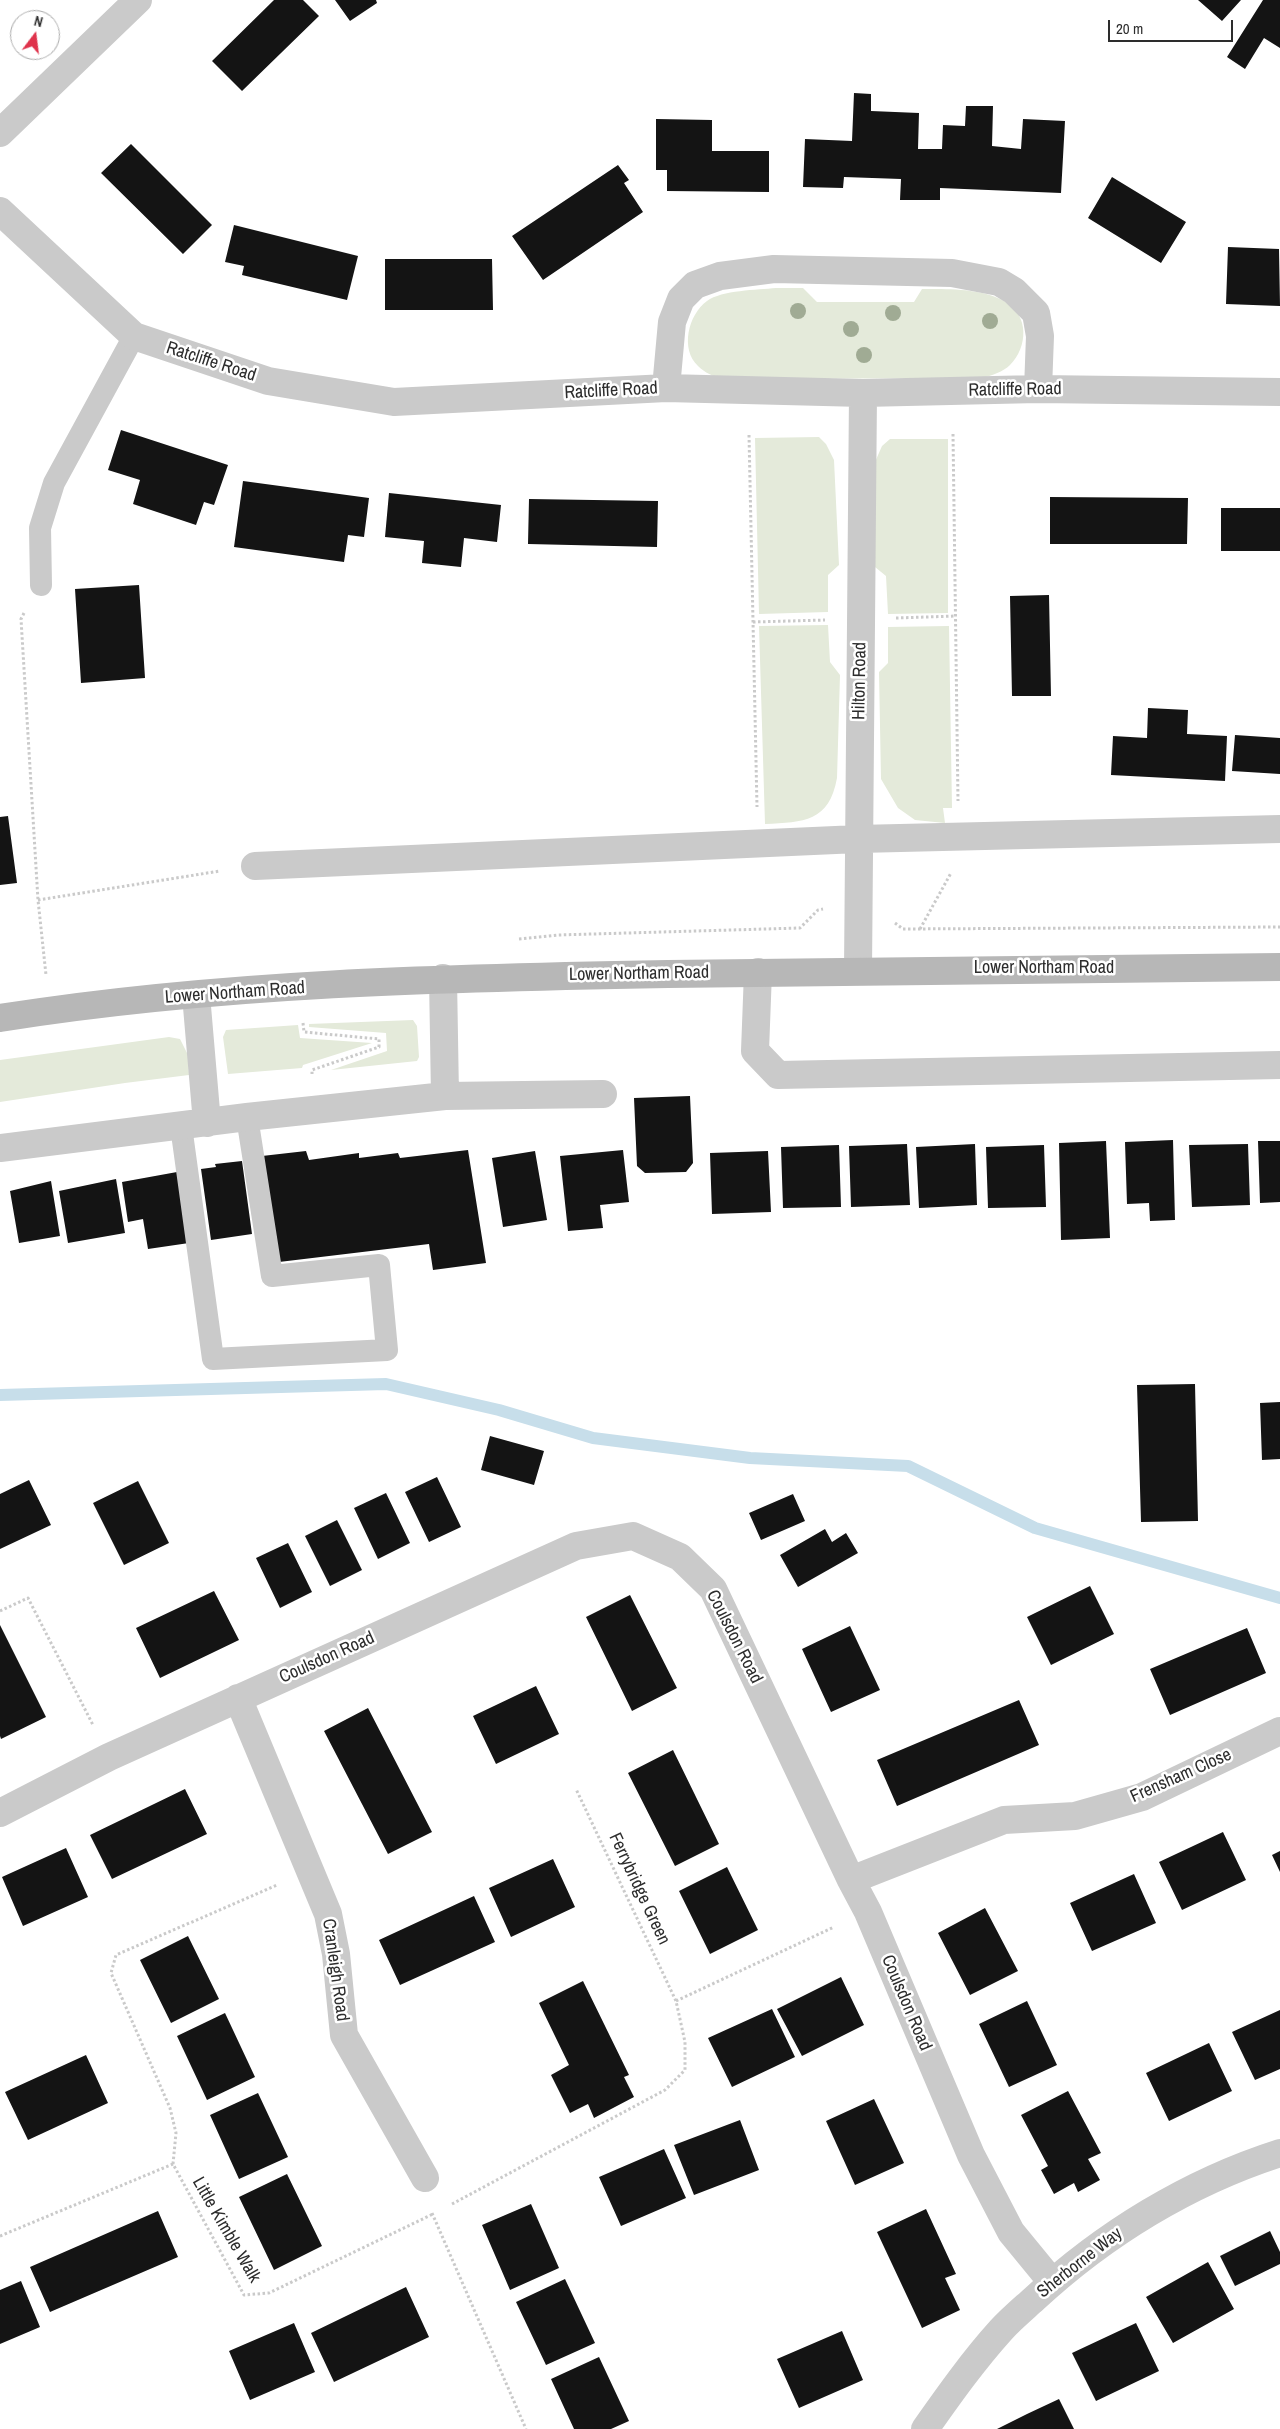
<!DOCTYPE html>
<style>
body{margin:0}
#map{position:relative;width:1280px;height:2429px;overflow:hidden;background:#fff;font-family:"Archivo Narrow",sans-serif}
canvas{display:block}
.north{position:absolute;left:10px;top:10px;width:50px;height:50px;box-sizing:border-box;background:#fff;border:1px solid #ababab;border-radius:50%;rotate:15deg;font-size:14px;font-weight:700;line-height:20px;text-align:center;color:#2d2d2d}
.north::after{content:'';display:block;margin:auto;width:18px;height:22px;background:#df334c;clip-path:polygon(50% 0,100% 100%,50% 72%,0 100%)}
.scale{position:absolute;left:1108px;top:20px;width:125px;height:22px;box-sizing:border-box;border:2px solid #2d2d2d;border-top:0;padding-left:6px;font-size:15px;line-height:18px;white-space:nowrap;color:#2d2d2d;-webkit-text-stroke:4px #fff;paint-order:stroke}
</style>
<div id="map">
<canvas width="1280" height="2429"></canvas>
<div class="north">N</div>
<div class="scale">20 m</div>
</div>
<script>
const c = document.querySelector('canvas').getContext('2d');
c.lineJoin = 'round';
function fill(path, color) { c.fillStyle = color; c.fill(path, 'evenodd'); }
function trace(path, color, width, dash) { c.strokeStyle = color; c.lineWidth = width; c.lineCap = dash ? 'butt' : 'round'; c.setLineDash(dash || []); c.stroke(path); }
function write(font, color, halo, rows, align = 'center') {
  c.font = font + ' "Archivo Narrow",sans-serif'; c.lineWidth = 5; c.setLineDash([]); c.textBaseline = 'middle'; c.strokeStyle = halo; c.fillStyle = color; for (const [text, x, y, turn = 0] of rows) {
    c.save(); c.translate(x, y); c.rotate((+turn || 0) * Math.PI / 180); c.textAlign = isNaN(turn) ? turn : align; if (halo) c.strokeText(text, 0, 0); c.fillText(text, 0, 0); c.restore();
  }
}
const green = new Path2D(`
 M776 288H803L817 302H914L922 289C948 289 982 288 1006 302 1029 316 1028 347 1010 365 1003 372 992 375 983 378L722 379C713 376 705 373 698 366 680 349 688 315 707 301 722 290 757 290 776 288Z
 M819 437 826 444 834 460 839 565 828 575V612L759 614 755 438Z
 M890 439H948V613L888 614 886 576 875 567V462L882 446Z
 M828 625 830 662 840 675 837 778C829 822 804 822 765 824L759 626Z
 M949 626 952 808H943L945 823 915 820 898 808 881 779 879 672 888 663V627Z
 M413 1020 417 1026 419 1057 417 1061 331 1070 387 1051 386 1033 309 1027V1024Z
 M298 1025 300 1038 372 1043 303 1065 302 1068 228 1074 223 1037 226 1030Z
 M169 1037 180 1039 188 1055 189 1075 125 1083 0 1102V1060Z`);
const stream = new Path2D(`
 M0 1395 386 1384 499 1410 593 1438 750 1458 908 1466 1035 1528 1280 1598`);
const building = new Path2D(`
 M274 0H303L319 16 242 91 212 61Z
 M335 0H376L377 3 350 21Z
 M1198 0H1241L1222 21Z
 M1263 0H1280V48L1264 38 1245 69 1227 57Z
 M854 93 871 94V111L919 113 918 149H942L943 125 965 126 966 106H993L992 146 1021 149 1023 119 1065 121 1061 193 940 188V200H900L901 179 844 177 843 188 803 187 805 139 852 141Z
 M656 119 712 120V151H769V192L667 191V170H656Z
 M131 144 212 225 183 254 101 173Z
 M618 165 629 180 624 183 643 212 543 280 512 236Z
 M1112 177 1186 222 1161 263 1088 218Z
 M234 225 358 256 347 300 242 275 244 266 225 262Z
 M1228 247 1279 249 1280 306 1226 304Z
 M385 259H492L493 310H385Z
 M121 430 228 465 214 505 204 502 196 525 133 504 140 480 108 470Z
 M243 481 369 498 364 537 348 535 344 562 234 547Z
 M389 493 501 505 497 542 464 538 461 567 422 563 424 541 385 537Z
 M1050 497 1188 498 1187 544H1050Z
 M529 499 658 501 657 547 528 544Z
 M1221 508H1280V551H1221Z
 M139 585 145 678 81 683 75 589Z
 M1049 595 1051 696H1012L1010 596Z
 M1148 708 1188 710 1187 734 1227 736 1225 781 1111 775 1113 736 1147 738Z
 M1235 735 1280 738V774L1232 771Z
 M8 816 17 883 0 885V817Z
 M690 1096 693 1163 686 1172 645 1173 637 1166 634 1098Z
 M1173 1140 1175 1220 1150 1221 1149 1203 1127 1204 1125 1142Z
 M1106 1141 1110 1238 1061 1240 1059 1143Z
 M1258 1141H1280V1202L1260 1203Z
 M907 1144 910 1205 851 1207 849 1146Z
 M975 1144 977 1205 919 1208 916 1147Z
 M1248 1144 1250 1205 1192 1207 1189 1145Z
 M839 1145 841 1207 783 1208 781 1147Z
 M1044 1145 1046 1207 988 1208 986 1147Z
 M468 1150 486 1263 433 1270 429 1244 279 1262 262 1156 306 1151 309 1160 359 1153V1158L398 1153 400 1158Z
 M623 1150 629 1202 600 1205 603 1228 568 1231 560 1156Z
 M535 1151 547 1220 503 1227 492 1158Z
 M768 1151 771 1212 712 1214 710 1153Z
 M242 1161 252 1234 211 1240 201 1169 216 1167 215 1164Z
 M177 1172 189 1243 148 1249 143 1219 128 1222 122 1182Z
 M116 1179 125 1233 68 1243 59 1191Z
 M51 1181 60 1236 19 1243 10 1191Z
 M1195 1384 1198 1521 1141 1522 1137 1385Z
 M1280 1402V1459L1262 1460 1260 1403Z
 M490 1436 544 1451 534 1485 481 1470Z
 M437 1477 461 1527 429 1542 405 1492Z
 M29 1480 51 1525 0 1549V1494Z
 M138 1481 169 1543 124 1565 93 1503Z
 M386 1493 410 1543 378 1559 354 1508Z
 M793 1494 805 1521 761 1540 749 1513Z
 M337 1520 362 1570 330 1586 305 1536Z
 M825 1529 832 1542 846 1533 858 1553 798 1587 780 1555Z
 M288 1543 312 1592 280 1608 256 1558Z
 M1090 1586 1114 1634 1051 1665 1027 1617Z
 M214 1591 239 1640 160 1678 136 1628Z
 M630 1595 677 1688 632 1711 586 1617Z
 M0 1625 46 1717 1 1739 0 1736Z
 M850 1626 880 1690 831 1712 802 1649Z
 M1247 1628 1266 1673 1170 1715 1150 1669Z
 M536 1686 559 1734 496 1764 473 1716Z
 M1019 1700 1039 1745 897 1806 877 1760Z
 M368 1708 432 1832 388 1854 324 1731Z
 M673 1750 719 1844 675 1866 628 1773Z
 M185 1789 207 1834 112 1879 90 1835Z
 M1223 1832 1246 1880 1182 1910 1159 1862Z
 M66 1848 88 1897 23 1926 2 1877Z
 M1280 1851V1872L1272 1855Z
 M553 1859 575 1907 511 1937 489 1888Z
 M727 1867 758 1930 710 1954 679 1891Z
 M1134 1874 1156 1923 1092 1951 1070 1903Z
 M474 1896 495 1942 400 1985 379 1940Z
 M985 1908 1018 1971 970 1995 938 1933Z
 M188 1936 219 1999 171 2023 140 1960Z
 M841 1977 864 2025 802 2056 777 2009Z
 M583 1981 629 2075 624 2077 634 2097 594 2118 588 2104 570 2113 551 2075 569 2065 539 2003Z
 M1027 2001 1057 2065 1009 2087 979 2024Z
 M772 2009 795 2057 732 2087 708 2038Z
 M1280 2010V2069L1255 2080 1232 2032Z
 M225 2013 255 2077 207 2100 177 2036Z
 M1209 2043 1232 2091 1169 2121 1146 2073Z
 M86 2055 108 2103 28 2140 5 2092Z
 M1068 2091 1101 2153 1088 2159 1100 2180 1078 2192 1074 2183 1054 2194 1041 2170 1048 2166 1021 2115Z
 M258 2093 288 2157 239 2179 210 2115Z
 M874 2099 904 2163 855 2185 826 2121Z
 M740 2120 759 2170 694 2195 674 2145Z
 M664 2149 686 2198 621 2226 599 2177Z
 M287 2174 322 2246 274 2270 239 2197Z
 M531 2204 559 2268 510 2290 482 2225Z
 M926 2209 956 2274 945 2278 960 2310 922 2328 877 2232Z
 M158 2211 178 2257 50 2312 30 2267Z
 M1270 2231 1280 2252V2264L1235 2286 1220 2256Z
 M1208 2262 1234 2309 1173 2343 1146 2297Z
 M565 2279 595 2343 546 2365 516 2302Z
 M21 2281 40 2327 0 2344V2290Z
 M406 2287 429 2337 334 2382 311 2333Z
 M294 2323 315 2372 250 2400 229 2351Z
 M1136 2323 1159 2371 1096 2401 1072 2353Z
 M842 2331 863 2380 799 2408 777 2359Z
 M599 2357 629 2421 611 2429H574L551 2379Z
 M1059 2399 1074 2429H997L1027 2414Z`);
const path = new Path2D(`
 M953 434 958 801
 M749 435 757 807
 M24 613 21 619 38 900 46 975
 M896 618 955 616
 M753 622 825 620
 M38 900 220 871
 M895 923 903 929 1280 927
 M920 929 951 873
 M519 939 558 935 800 928 818 910 823 909
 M303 1023 304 1032 379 1039V1047L312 1070V1074
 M0 1611 28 1598 93 1725
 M676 2001 834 1927
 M173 2164 176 2133 170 2108 111 1973 116 1955 277 1885
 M452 2204 665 2090 685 2070V2042L676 2001 576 1789
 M432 2213 526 2429
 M0 2236 173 2164 244 2295 269 2293 433 2214`);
const lane = new Path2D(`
 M41 585 40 528 54 483 134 336
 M181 1126 213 1359 387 1350 379 1265 272 1276 247 1117`);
const street = new Path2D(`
 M0 133 138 0
 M0 211 134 336 268 381 394 402 666 388 863 393 1038 389 1280 392
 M666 388 672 322 681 299 695 285 720 276 774 269 952 273 999 282 1014 291 1036 313 1040 336 1038 389
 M255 866 858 839 1280 829
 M858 969 863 393
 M758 972 755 1051 778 1075 1280 1065
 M443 978 445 1096
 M196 995 207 1123
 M0 1148 247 1117 445 1096 603 1094
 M238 1698 328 1914 336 1954 344 2035 425 2178
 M0 1813 109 1757 576 1546 633 1536 680 1557 713 1589 851 1880 868 1912 971 2155 1011 2232 1052 2282
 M851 1880 1004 1820 1075 1816 1142 1797 1280 1731
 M925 2429C949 2395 973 2361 1001 2330 1011 2319 1023 2309 1034 2299 1104 2234 1189 2182 1280 2153`);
const secondary = new Path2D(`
 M0 1018C220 983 445 978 668 974 872 970 1076 968 1280 967`);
const trees = [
 [798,311],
 [893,313],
 [990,321],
 [851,329],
 [864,355]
];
const streetNames = [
 ["Ratcliffe Road",211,362,18],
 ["Ratcliffe Road",1015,390,-1],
 ["Ratcliffe Road",611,391,-3],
 ["Hilton Road",860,681,-89],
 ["Lower Northam Road",1044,968],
 ["Lower Northam Road",639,974,-1],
 ["Lower Northam Road",235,993,-4],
 ["Coulsdon Road",734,1637,63],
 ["Coulsdon Road",327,1658,-24],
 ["Frensham Close",1181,1776,-24],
 ["Ferrybridge Green",639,1889,65],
 ["Cranleigh Road",335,1970,82],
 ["Coulsdon Road",906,2003,67],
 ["Little Kimble Walk",226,2230,60],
 ["Sherborne Way",1080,2263,-38]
];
fill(green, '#e4eada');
trace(stream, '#c7deea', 12);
fill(building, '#141414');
trace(path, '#cacaca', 3, [2.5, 2.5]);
trace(lane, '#cacaca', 22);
trace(street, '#cacaca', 28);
trace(secondary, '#b7b7b7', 28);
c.fillStyle = '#a0ab94';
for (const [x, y] of trees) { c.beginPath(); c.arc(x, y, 8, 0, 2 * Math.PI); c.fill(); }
write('18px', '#2d2d2d', '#fff', streetNames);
</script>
